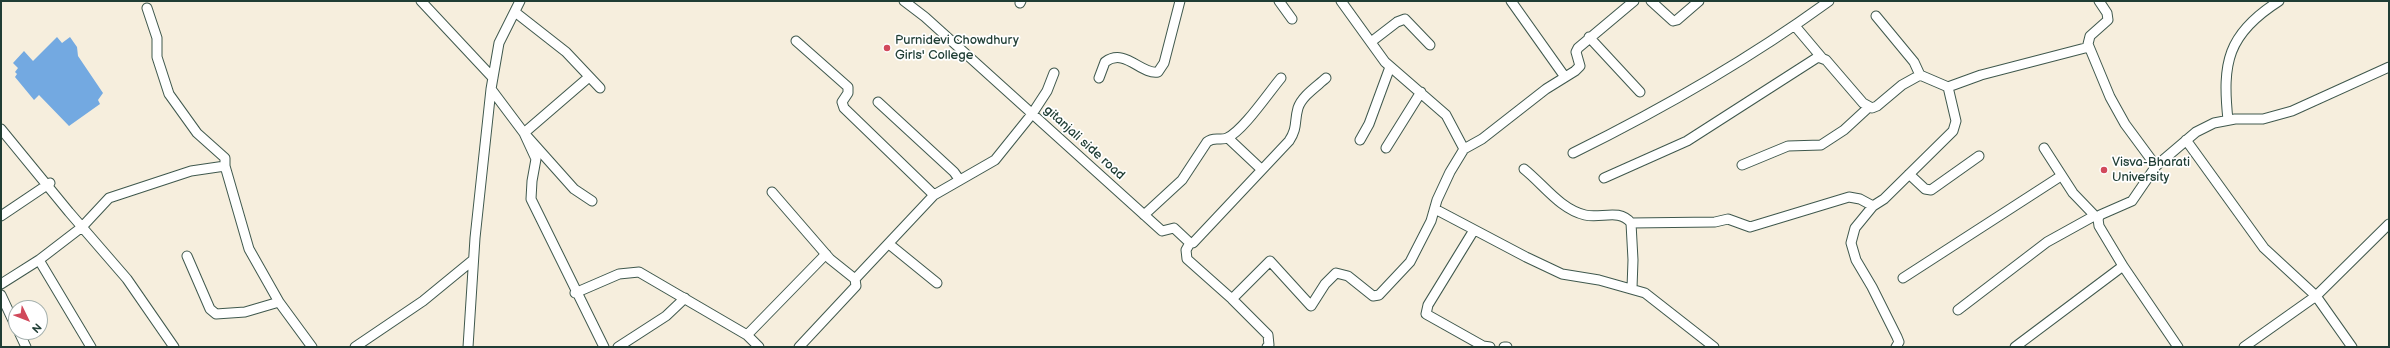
<!DOCTYPE html>
<style>
body{margin:0}
#map{position:relative;width:2390px;height:348px;overflow:hidden;background:#f6eedd;font-family:"Balsamiq Sans",sans-serif}
canvas{display:block}
.frame{position:absolute;inset:0;border:2px solid #1f3d34;pointer-events:none}
.north{position:absolute;left:8px;top:300px;width:40px;height:40px;box-sizing:border-box;background:#fff;border:1px solid #a5b1ae;border-radius:50%;rotate:133deg;font-size:11px;font-weight:700;line-height:16px;text-align:center;color:#1f3d34}
.north::after{content:'';display:block;margin:auto;width:14px;height:18px;background:#d1495b;clip-path:polygon(50% 0,100% 100%,50% 72%,0 100%)}
</style>
<div id="map">
<canvas width="2390" height="348"></canvas>
<div class="frame"></div>
<div class="north">N</div>
</div>
<script>
const c = document.querySelector('canvas').getContext('2d');
c.lineJoin = 'round';
function fill(path, color) { c.fillStyle = color; c.fill(path, 'evenodd'); }
function trace(path, color, width, dash) { c.strokeStyle = color; c.lineWidth = width; c.lineCap = dash ? 'butt' : 'round'; c.setLineDash(dash || []); c.stroke(path); }
function write(font, color, halo, rows, align = 'center') {
  c.font = font + ' "Balsamiq Sans",sans-serif'; c.lineWidth = 3.5; c.setLineDash([]); c.textBaseline = 'middle'; c.strokeStyle = halo; c.fillStyle = color; for (const [text, x, y, turn = 0] of rows) {
    c.save(); c.translate(x, y); c.rotate((+turn || 0) * Math.PI / 180); c.textAlign = isNaN(turn) ? turn : align; if (halo) c.strokeText(text, 0, 0); c.fillText(text, 0, 0); c.restore();
  }
}
const water = new Path2D(`
 M57 37 62 43 70 37 77 47 78 56 103 93 98 100 100 104 69 126 39 95 34 100 15 77 17 74 15 72 18 68 13 63 24 51 33 61Z`);
const minor = new Path2D(`
 M421 1 493 78
 M904 1 925 17 1162 231 1174 228 1190 243 1186 250 1187 259 1232 299
 M1279 1 1292 19
 M1341 1 1385 62 1446 115 1464 149
 M1511 1 1565 77
 M1651 1 1673 21 1677 20 1699 1
 M2099 1 2107 13 2108 20 2090 36 2088 44 2110 97 2125 124 2156 166 2196 132 2214 123 2235 119H2263L2292 111 2389 67
 M1020 3 1021 1
 M147 8 157 38V57L169 94 197 133 225 158V166L249 249 279 302 312 347
 M515 12 566 52 600 88
 M1876 16 1914 62 1920 75
 M1795 26 1822 58
 M1589 37 1640 92
 M796 41 848 87V93L842 102 844 108 934 195
 M1371 42 1397 22 1405 19 1430 45
 M589 77 524 133 574 189 592 201
 M1099 78 1105 62C1125 47 1141 75 1158 72L1164 63 1180 1
 M491 89 524 133 536 159 532 181 531 199 604 347
 M878 102 954 172 959 179
 M2228 120C2222 63 2227 34 2279 1
 M1 129 69 212 127 279 174 347
 M1228 138 1261 169
 M1360 140 1369 124 1390 67
 M2186 140 2264 248 2316 296 2244 347
 M1386 148 1421 92
 M2044 148 2073 193 2098 219
 M1573 153C1662 109 1748 60 1829 1
 M1742 165 1788 146 1821 145 1844 130 1869 107
 M1524 169C1544 185 1560 209 1585 215 1601 219 1619 208 1631 223L1633 260 1632 288
 M1909 174 1925 189 1931 190 1979 156
 M1604 178 1687 141 1818 57 1826 60 1863 103 1872 108 1877 106 1902 85 1920 75 1948 87 1981 75 2089 47
 M772 192 830 259 855 279 934 195 995 160 1032 114 1047 91 1054 73
 M1435 209 1526 257 1562 274 1599 280 1645 293 1714 347
 M1144 215 1182 180 1207 142C1214 136 1220 141 1227 138 1243 131 1269 92 1281 78
 M1 216 50 183
 M1631 223 1715 222 1728 219 1750 227 1849 197 1860 199 1873 206
 M1474 230 1428 305 1426 314 1483 346 1490 347
 M1190 243H1193L1289 141C1298 127 1294 122 1298 108 1302 96 1316 87 1326 78
 M889 244 937 283
 M187 256 210 309 216 314 245 312 279 302
 M39 260 91 347
 M2123 266 2178 347
 M1903 278 2061 176
 M1 284 39 260 82 227 109 198 191 171 225 166
 M575 293 619 274 639 272 747 335 759 347
 M1 295 16 327
 M1958 310 2047 242 2094 216
 M19 332 26 347
 M747 335 826 254
 M355 347 423 301 473 260
 M468 347 475 238 491 89 499 43 520 1
 M618 347 666 316 685 298
 M799 347 856 286 855 279
 M1267 347 1269 345 1268 335 1232 299 1270 261 1311 306 1325 284 1336 273 1348 276 1373 296 1379 295 1410 262 1431 221 1437 200 1450 172 1464 149 1482 139 1546 89 1575 71 1580 66 1576 52 1578 48 1634 1
 M1504 347H1507
 M1896 347 1899 342 1897 337 1872 287 1856 260 1851 243 1855 228 1873 206 1884 199 1953 131 1956 121 1948 87
 M2015 347 2123 266 2099 226 2098 219 2100 215 2132 201 2156 166
 M2352 347 2316 296 2389 224`);
const markers = [
 [887,48,4,"#d1495b"],
 [2104,170,4,"#d1495b"]
];
const poiNames = [
 ["Purnidevi Chowdhury",895,41],
 ["Girls' College",895,56],
 ["Visva-Bharati",2112,163],
 ["University",2112,178]
];
const streetNames = [
 ["gitanjali side road",1084,143,42]
];
fill(water, '#73a9e1');
trace(minor, '#3f584d', 11);
trace(minor, '#fff', 9);
for (const [x, y, r, color] of markers) { const dot = new Path2D(); dot.arc(x, y, r, 0, 2 * Math.PI); c.fillStyle = color; c.fill(dot); trace(dot, '#fff', 1.5); }
write('13px', '#1f3d34', '#fff', poiNames, 'left');
write('13px', '#1f3d34', '#fff', streetNames);
</script>
